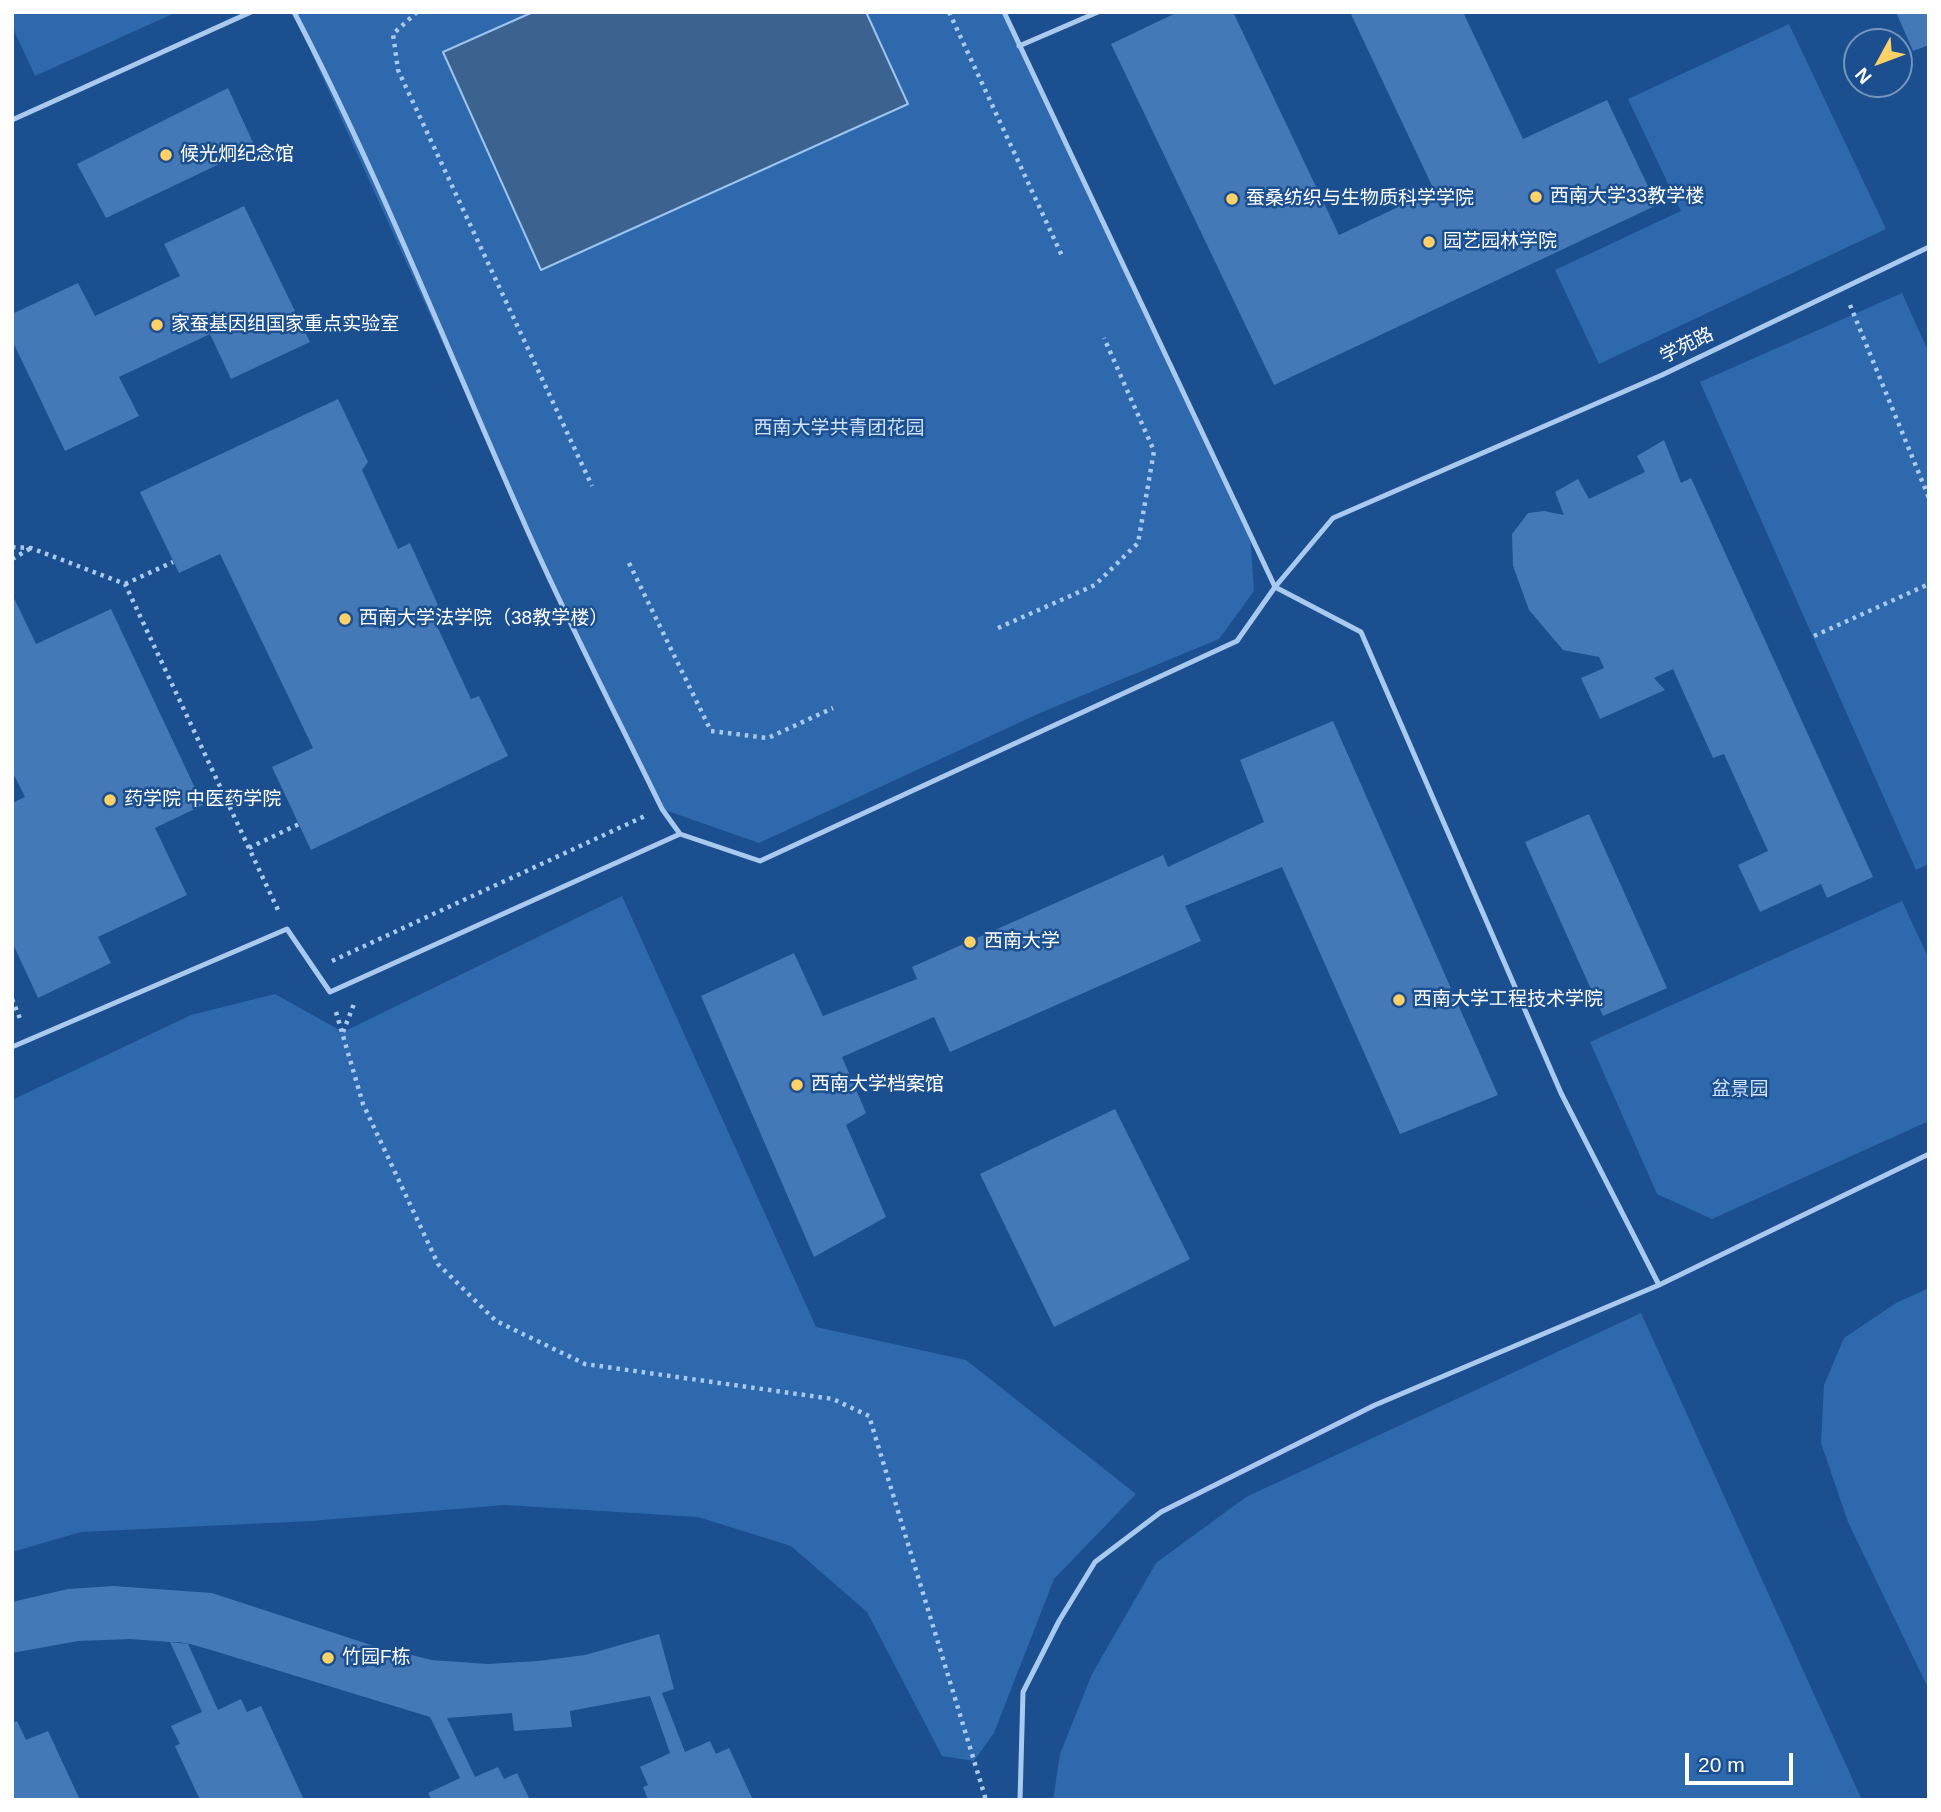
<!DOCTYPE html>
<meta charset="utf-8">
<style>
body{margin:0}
#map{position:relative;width:1941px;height:1812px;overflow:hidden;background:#1b4f8f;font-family:Helvetica,sans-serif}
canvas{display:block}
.frame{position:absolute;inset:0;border:14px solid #fff;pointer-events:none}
.north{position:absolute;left:1843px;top:28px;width:70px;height:70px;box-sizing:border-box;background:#1b4f8f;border:2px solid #7695bc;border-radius:50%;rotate:229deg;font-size:19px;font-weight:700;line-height:28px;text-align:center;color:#fff}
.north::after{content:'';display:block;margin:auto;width:24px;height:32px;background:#ffd166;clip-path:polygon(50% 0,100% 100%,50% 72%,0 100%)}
.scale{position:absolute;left:1685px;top:1753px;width:108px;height:32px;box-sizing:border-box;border:4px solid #fff;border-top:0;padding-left:9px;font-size:21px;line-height:24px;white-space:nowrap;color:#fff;-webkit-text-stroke:5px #1b4f8f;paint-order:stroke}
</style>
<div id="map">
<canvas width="1941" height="1812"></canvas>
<div class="frame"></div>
<div class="north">N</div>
<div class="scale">20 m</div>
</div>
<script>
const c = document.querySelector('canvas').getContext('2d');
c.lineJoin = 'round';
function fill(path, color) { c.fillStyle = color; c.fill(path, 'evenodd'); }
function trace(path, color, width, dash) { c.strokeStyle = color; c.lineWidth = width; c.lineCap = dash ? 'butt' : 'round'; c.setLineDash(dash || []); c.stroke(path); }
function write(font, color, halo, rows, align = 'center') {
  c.font = font + ' Helvetica,"Noto Sans SC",sans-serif'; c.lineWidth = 5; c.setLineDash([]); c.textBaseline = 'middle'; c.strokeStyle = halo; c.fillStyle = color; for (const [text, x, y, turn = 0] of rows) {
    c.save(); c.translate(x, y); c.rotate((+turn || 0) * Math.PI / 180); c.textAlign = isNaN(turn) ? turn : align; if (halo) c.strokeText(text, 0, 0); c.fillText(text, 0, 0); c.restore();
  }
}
const green = new Path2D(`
 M12 12H177L35 76 12 26Z
 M293 12H1004L1250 532 1254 591 1219 639 1040 713 759 843 662 809 512 496Z
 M1789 24 1886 229 1599 364 1555 270 1681 211 1628 99Z
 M1902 293 1929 353V864L1916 870 1700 382Z
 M622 896 816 1327 966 1360 1136 1494 1054 1579 994 1733 974 1761 942 1756 867 1612 791 1546 698 1517 505 1505 311 1521 81 1532 12 1552V1100L191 1015 275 994 343 1032Z
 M1902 901 1929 959V1121L1712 1219 1657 1194 1590 1042Z
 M1929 1288V1690L1848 1522 1821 1443 1824 1385 1844 1338 1896 1303Z
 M1641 1313 1862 1800H1053L1060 1754 1092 1674 1156 1563 1246 1497Z`);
const water = new Path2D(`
 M533 12H866L908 104 541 270 443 52Z`);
const building = new Path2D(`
 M1178 12H1233L1339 235 1434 190 1350 12H1463L1523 139 1607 100 1657 205 1274 385 1111 44Z
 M1896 12H1929V45L1913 51Z
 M228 88 255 147 106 218 77 164Z
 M244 206 310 342 231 379 210 334 119 377 139 416 65 451 12 340V314L78 283 95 316 180 276 164 244Z
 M338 399 368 462 362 470 398 549 410 543 442 614 436 624 471 699 479 696 508 756 311 850 272 767 313 748 220 554 179 573 140 492Z
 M1664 440 1681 483 1691 478 1873 877 1827 898 1821 884 1760 912 1738 865 1768 851 1724 754 1713 758 1673 669 1654 678 1665 690 1600 719 1581 678 1604 668 1599 657 1563 650 1529 610 1513 566 1512 534 1528 513 1544 511 1564 515 1555 492 1578 479 1589 499 1645 472 1637 456Z
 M12 594 36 644 111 609 203 805 155 828 187 895 98 937 111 963 38 998 12 942V803L25 797 12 771Z
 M1333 721 1498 1095 1400 1134 1282 867 1185 906 1201 941 950 1052 934 1017 842 1057 866 1113 846 1125 886 1217 814 1257 701 996 794 953 823 1016 917 979 912 967 1163 855 1168 867 1264 822 1240 760Z
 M1589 814 1667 988 1603 1016 1525 842Z
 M1115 1109 1190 1259 1054 1327 980 1174Z
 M113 1586 212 1593 374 1646 432 1660 487 1664 538 1661 585 1655 659 1634 674 1689 662 1693 685 1752 710 1741 716 1754 729 1748 753 1800H648L643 1787 648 1785 640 1767 670 1753 650 1696 570 1711 572 1727 514 1731 512 1713 447 1718 475 1777 498 1767 504 1779 517 1773 530 1800H432L428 1793 460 1778 430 1717 211 1650 190 1644 179 1642H170L188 1644 218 1710 241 1699 247 1712 261 1706 304 1800H200L175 1746 180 1744 171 1726 202 1712 170 1642 130 1639 78 1641 12 1653V1602L68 1589Z
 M17 1721 26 1740 48 1731 80 1800H12V1723Z`);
const path = new Path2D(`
 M417 12 393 34 398 70 592 486
 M949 12 1063 258
 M1850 305 1929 498
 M12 547 31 548 125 584 278 910
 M12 559 31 548
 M629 563 711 731 768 738 833 708
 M125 584 173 562
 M998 628 1095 585 1138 543 1154 451 1104 338
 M1814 636 1929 584
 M249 848 299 824
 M332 961 645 816
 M12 999 21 1021
 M336 1012 363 1104 438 1264 496 1321 585 1364 833 1399 869 1416 986 1800
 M343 1032 354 1004`);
const service = new Path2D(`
 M294 12C380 177 447 349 522 518 565 617 615 712 662 809L680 834 760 861 1237 641 1275 587 1333 518 1662 375 1929 247
 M1004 12 1275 587 1361 632 1561 1093 1659 1285 1929 1154
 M1019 46 1098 12
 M12 120 251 12
 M12 1047 287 929 330 992 680 834
 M1020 1800 1023 1692 1059 1621 1095 1562 1161 1512 1375 1405 1659 1285`);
const markers = [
 [166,155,7,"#ffd166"],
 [1536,197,7,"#ffd166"],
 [1232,199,7,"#ffd166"],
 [1429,242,7,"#ffd166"],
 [157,325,7,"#ffd166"],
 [345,619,7,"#ffd166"],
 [110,800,7,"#ffd166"],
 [970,942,7,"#ffd166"],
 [1399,1000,7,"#ffd166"],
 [797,1085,7,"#ffd166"],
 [328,1658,7,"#ffd166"]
];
const poiNames = [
 ["候光炯纪念馆",180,155],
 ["西南大学33教学楼",1550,197],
 ["蚕桑纺织与生物质科学学院",1246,199],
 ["园艺园林学院",1443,242],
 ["家蚕基因组国家重点实验室",171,325],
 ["西南大学法学院（38教学楼）",359,619],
 ["药学院 中医药学院",124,800],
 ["西南大学",984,942],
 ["西南大学工程技术学院",1413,1000],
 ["西南大学档案馆",811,1085],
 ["竹园F栋",342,1658]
];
const streetNames = [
 ["学苑路",1687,346,-26]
];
const parkNames = [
 ["西南大学共青团花园",839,429],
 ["盆景园",1740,1090]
];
fill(green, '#2e69ad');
fill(water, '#3c6290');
trace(water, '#9cc4f0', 2);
fill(building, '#4478b7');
trace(path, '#a9c9ee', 4.5, [3.5, 5]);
trace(service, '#a9c9ee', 5);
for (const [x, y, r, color] of markers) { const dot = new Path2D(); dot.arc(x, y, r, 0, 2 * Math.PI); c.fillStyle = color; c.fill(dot); trace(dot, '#1b4f8f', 2.5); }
write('19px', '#fff', '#1b4f8f', poiNames, 'left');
write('19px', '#fff', '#1b4f8f', streetNames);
write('19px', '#cfe3fa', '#1b4f8f', parkNames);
</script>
